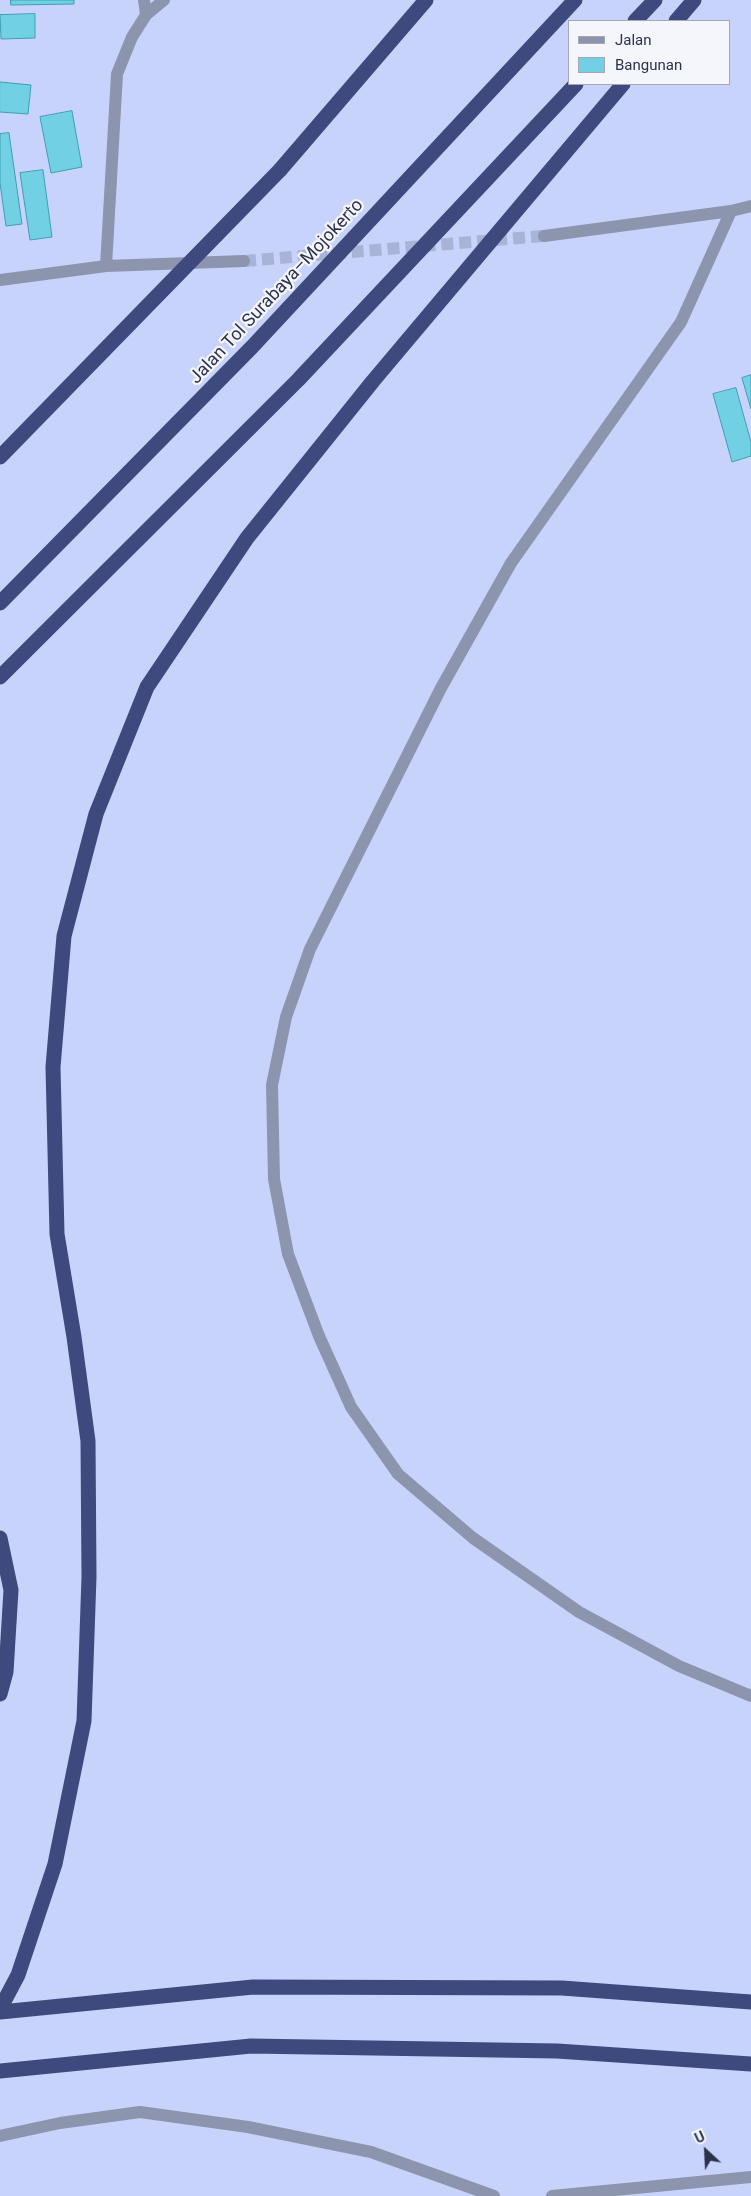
<!DOCTYPE html>
<meta charset="utf-8">
<style>
body{margin:0}
#map{position:relative;width:751px;height:2196px;overflow:hidden;background:#c8d3fb;font-family:Roboto,sans-serif}
canvas{display:block}
.legend{position:absolute;left:568px;top:20px;width:162px;height:65px;box-sizing:border-box;background:#f4f6fc;border:1px solid #a4a8b6;margin:0;padding:6px 9px;list-style:none;font-size:15px;color:#2c324c}
.legend li{display:flex;align-items:center;gap:10px;height:25px}
.legend b{width:25px;border:1px solid #a4a8b6}
.north{position:absolute;left:681px;top:2126px;width:50px;height:50px;-webkit-text-stroke:4px #f4f6fc;paint-order:stroke;rotate:335deg;font-size:14px;font-weight:700;line-height:20px;text-align:center;color:#2c324c}
.north::after{content:'';display:block;margin:auto;width:18px;height:22px;background:#2c324c;clip-path:polygon(50% 0,100% 100%,50% 72%,0 100%)}
</style>
<div id="map">
<canvas width="751" height="2196"></canvas>
<ul class="legend">
<li><b style="height:6px;background:#8d94ae"></b>Jalan</li>
<li><b style="height:14px;background:#72d0e4"></b>Bangunan</li>
</ul>
<div class="north">U</div>
</div>
<script>
const c = document.querySelector('canvas').getContext('2d');
c.lineJoin = 'round';
function fill(path, color) { c.fillStyle = color; c.fill(path, 'evenodd'); }
function trace(path, color, width, dash) { c.strokeStyle = color; c.lineWidth = width; c.lineCap = dash ? 'butt' : 'round'; c.setLineDash(dash || []); c.stroke(path); }
function write(font, color, halo, rows, align = 'center') {
  c.font = font + ' Roboto,sans-serif'; c.lineWidth = 4.5; c.setLineDash([]); c.textBaseline = 'middle'; c.strokeStyle = halo; c.fillStyle = color; for (const [text, x, y, turn = 0] of rows) {
    c.save(); c.translate(x, y); c.rotate((+turn || 0) * Math.PI / 180); c.textAlign = isNaN(turn) ? turn : align; if (halo) c.strokeText(text, 0, 0); c.fillText(text, 0, 0); c.restore();
  }
}
const building = new Path2D(`
 M11 0H74V4L11 5Z
 M35 14V38L1 39 0 15Z
 M0 82 31 85 28 114 0 112Z
 M72 111 82 167 51 173 40 117Z
 M9 133 22 224 6 226 0 183V134Z
 M43 170 52 237 30 240 20 173Z
 M751 375V409L742 378Z
 M736 388 751 442V456L732 462 713 394Z`);
const streetTunnel = new Path2D(`
 M244 261 544 236`);
const lane = new Path2D(`
 M0 2136 60 2123 140 2112 248 2127 371 2152 494 2196
 M552 2196 751 2177`);
const street = new Path2D(`
 M146 15 164 0
 M731 211 681 322 511 563 441 688 310 949 286 1017 272 1085 274 1179 288 1254 319 1336 351 1407 398 1474 473 1538 579 1612 679 1666 751 1696
 M544 236 731 211 751 206
 M106 266 117 74 132 37 146 15 144 0
 M0 280 106 266 244 261`);
const highway = new Path2D(`
 M635 21 655 0
 M676 21 694 0
 M280 170 426 0
 M0 603 252 347 575 0
 M0 677 298 380 576 84
 M0 1538 11 1590 6 1672 0 1694
 M0 2009 18 1975 55 1864 84 1721 89 1577 88 1441 74 1337 57 1234 53 1067 64 936 96 814 147 687 247 538 373 381 623 84
 M0 2012 253 1987 562 1988 751 2002
 M0 2071 251 2046 557 2051 751 2064`);
const highwayBridge = new Path2D(`
 M0 457 280 170`);
const streetNames = [
 ["Jalan Tol Surabaya–Mojokerto",277,292,-47]
];
fill(building, '#72d0e4');
trace(building, '#3d9fb2', 1);
trace(streetTunnel, '#a9b3d8', 12, [12, 6]);
trace(lane, '#8d94ae', 12);
trace(street, '#8d94ae', 12);
trace(highway, '#3e497d', 15);
trace(highwayBridge, '#3e497d', 15);
write('18px', '#2c324c', '#f4f6fc', streetNames);
</script>
